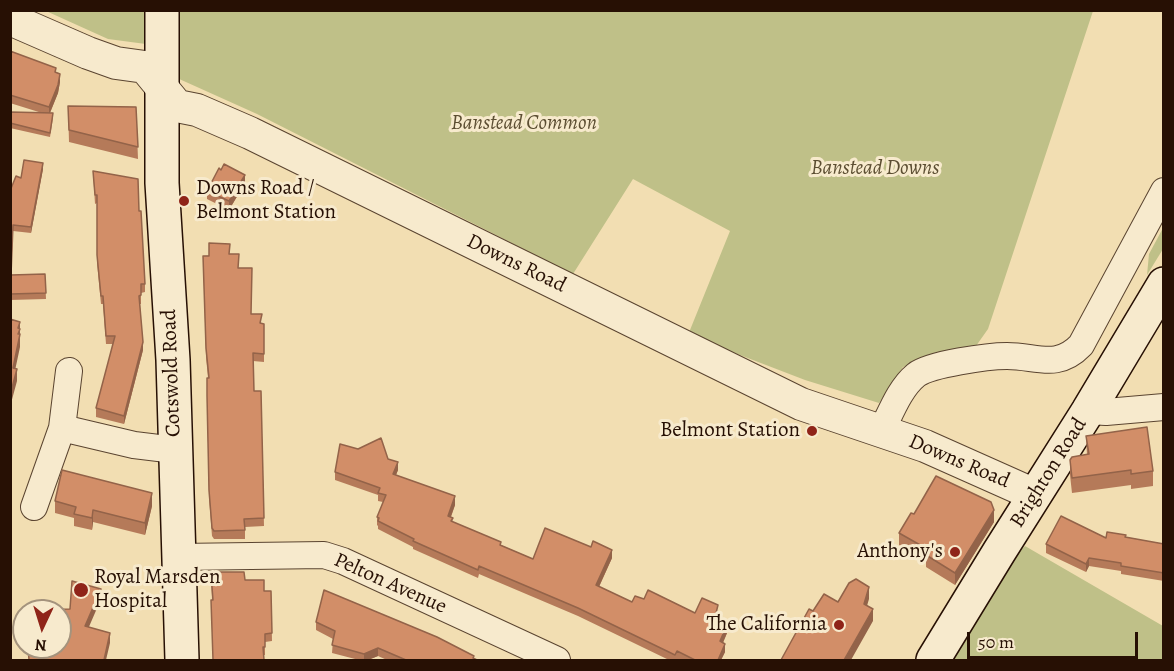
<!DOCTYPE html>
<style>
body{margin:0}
#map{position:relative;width:1174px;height:671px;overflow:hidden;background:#f2deb2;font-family:Alegreya,serif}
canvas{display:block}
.frame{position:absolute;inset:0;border:12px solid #271004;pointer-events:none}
.north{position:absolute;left:12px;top:599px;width:60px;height:60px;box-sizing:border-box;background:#f7eacd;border:2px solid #a4937d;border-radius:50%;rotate:184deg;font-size:16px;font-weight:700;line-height:24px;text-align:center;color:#271004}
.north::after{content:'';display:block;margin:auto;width:21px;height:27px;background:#8f2418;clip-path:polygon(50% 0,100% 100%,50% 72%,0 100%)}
.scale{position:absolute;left:967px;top:632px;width:171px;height:27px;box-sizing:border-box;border:3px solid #271004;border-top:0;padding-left:8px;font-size:18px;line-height:21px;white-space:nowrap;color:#271004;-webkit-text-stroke:4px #f7eacd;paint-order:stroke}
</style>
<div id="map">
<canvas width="1174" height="671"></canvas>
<div class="frame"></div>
<div class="north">N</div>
<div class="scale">50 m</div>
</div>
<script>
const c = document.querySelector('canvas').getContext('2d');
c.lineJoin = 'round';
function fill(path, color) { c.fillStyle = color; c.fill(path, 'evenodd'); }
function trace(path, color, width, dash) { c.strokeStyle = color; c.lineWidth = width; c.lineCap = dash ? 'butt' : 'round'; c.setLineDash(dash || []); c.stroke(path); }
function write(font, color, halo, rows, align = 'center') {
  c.font = font + ' Alegreya,serif'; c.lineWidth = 6; c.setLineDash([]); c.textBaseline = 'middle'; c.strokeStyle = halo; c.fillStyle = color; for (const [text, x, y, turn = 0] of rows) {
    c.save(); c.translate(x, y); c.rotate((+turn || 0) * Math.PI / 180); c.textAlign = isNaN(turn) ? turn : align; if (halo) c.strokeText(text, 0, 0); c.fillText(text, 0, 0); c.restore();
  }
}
const green = new Path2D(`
 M46 11H1093L988 329 976 346 903 367 879 403 805 380 688 335 730 231 633 179 573 274 257 114 177 78 176 48 108 39Z
 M1163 228V249L1147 275 1149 254Z
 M1025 546 1163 626V660H951L1009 562Z`);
const minor = new Path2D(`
 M1088 411 1106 412 1164 407
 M62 428 134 445 175 450
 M882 430C891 412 900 388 916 375 930 364 988 356 1007 356 1037 356 1057 370 1081 345L1164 191
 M34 507 62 428 69 371
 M178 557 324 555 343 561 557 660`);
const tertiary = new Path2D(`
 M10 19 88 53 116 63 145 67 177 106 197 110 250 133 801 404 925 446 1035 495`);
const secondary = new Path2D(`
 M162 10V183L173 360 182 660
 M933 660 999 552 1088 411 1164 284`);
const wall = new Path2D(`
 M10 51 56 72 60 82 58 93 50 113 53 118 50 137 10 128V112L42 113 10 103Z
 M68 106 136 107 138 159 69 142Z
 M43 169 31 233 13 231 11 275 45 274 46 299 10 300V191Z
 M221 170 245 183 229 210 207 199V191Z
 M93 171 139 211 145 284V292L141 293V304H140L143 350 124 424 96 417V408L113 344H106L103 304H101L97 263V203L95 204Z
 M230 254 238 268 251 314 262 324H264V362L253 361 254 391H261L264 526 245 527V539H214L212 536 209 498 207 387 208 378 206 357 203 256Z
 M1086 436 1153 471V486L1131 489V485L1072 493 1070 475V460L1087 455Z
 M358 449 388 459 398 470 396 475 455 505 451 517 453 522 501 545 533 559 612 558 599 587 632 602 644 599 695 613H718L721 622 727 633 723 643 725 652 721 660H679L677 659 676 660H669L578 616 479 574 478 578 413 549V547L378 529V526L377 525V517L383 502 378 501V495L335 480V472Z
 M55 501 152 506 145 535 93 522 92 530 74 526V518L55 513Z
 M914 514 994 522 955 585 926 567V560L899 545V533Z
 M1126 537 1164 544V581L1121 574V571L1089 566 1086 572 1046 553V544L1106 538Z
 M211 574 245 580 264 591H271L272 641 265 642V655H263L212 600Z
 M316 622 474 659 477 660H387L378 656 368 660H359L332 653 333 639 316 630Z`);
const shadedWall = new Path2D(`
 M60 74V82L58 93 49 115V107Z
 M43 163V169L31 233V227Z
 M245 175V183L229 210V201Z
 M20 322V347L13 380V368L18 328Z
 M143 342V350L124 424V416Z
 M17 369V381L10 407V395Z
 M398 462V470L393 482V474Z
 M152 493V506L145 535V523Z
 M455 496V505L448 524V516Z
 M93 510V522L92 530V518Z
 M994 510V522L955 585V573Z
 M612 550V558L596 593V585Z
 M1089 558V566L1086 572V564Z
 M869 587V599L864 616V604Z
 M101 589V599L85 636V626Z
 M873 609V621L851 660H844Z
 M727 625V633L720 649V641Z
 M110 633V643L106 660H104Z
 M725 644V652L721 660H718Z
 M378 648V656L368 660H364V654Z`);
const building = new Path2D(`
 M10 51 56 68 55 72 60 74 58 85 49 107 10 95Z
 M68 106 136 107 138 147 69 130Z
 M10 112 53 113 50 133 10 123Z
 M24 160 43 163 31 227 13 225 11 275 45 274 46 293 10 294V191L16 176 21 178Z
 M224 164 245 175 229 201 207 191 219 168 221 170Z
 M93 171 138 179 139 211H141L145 284H141V295L139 296 143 342 124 416 96 408 115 336H106L103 296H101L97 255V195H95Z
 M209 243 230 244 229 254H239L238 268H252L251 314H262L260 323 264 324V354L253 353 254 391H261L264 518 244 519 245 530 214 531 212 528 209 490 207 396V378H209L206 348 203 256H209Z
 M10 319 20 322 18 328 20 329 18 334H20L13 368 17 369 10 395Z
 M1147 427 1153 471 1131 474V470L1072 478 1070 460 1072 457 1089 454 1086 436Z
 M381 438 388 459 398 462 393 474 455 496 448 516 453 518 451 521 501 542 500 545 533 559 545 528 591 547 593 541 612 550 596 585 632 602 635 596 644 599 648 590 695 613 702 598 718 605 716 613 721 615 718 621 727 625 720 641 725 644 718 660H695L677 651 675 655 578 608 479 566 478 570 413 541 414 539 378 521 379 518 377 517 386 495 378 493 380 488 335 472 340 444 358 449Z
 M62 470 152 493 145 523 93 510 92 518 74 514 76 507 55 501Z
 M936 476 991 502 994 510 955 573 926 555 929 550 899 533 911 513 914 514Z
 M1061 516 1106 538 1107 532 1126 535 1125 537 1164 544V573L1121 566V563L1089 558 1086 564 1046 544Z
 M214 572H244L245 580H264V591H271L272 633 265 634V647H263L264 660H213L211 600H213L211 574H215Z
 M856 579 869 587 864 604 873 609 844 660H781L809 609 813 611 824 594 838 602 849 583Z
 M72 581 101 589 85 626 110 633 104 660H29L28 647H60V611H27V610L70 609Z
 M324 590 437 637 474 656 473 658 477 660H406L378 648 364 654 332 645 335 631 316 622Z`);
const markers = [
 [184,201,6,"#8f2418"],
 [812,431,6,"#8f2418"],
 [955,552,6,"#8f2418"],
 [81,590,8,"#8f2418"],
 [839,625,6,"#8f2418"]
];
const parkNames = [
 ["Banstead Common",524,124],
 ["Banstead Downs",875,169]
];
const poiNames = [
 ["Downs Road /",196,189,"left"],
 ["Belmont Station",196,213,"left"],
 ["Belmont Station",800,431],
 ["Anthony's",943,552],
 ["Royal Marsden",94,578,"left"],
 ["Hospital",94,602,"left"],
 ["The California",827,625]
];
const streetNames = [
 ["Downs Road",516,264,26],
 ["Cotswold Road",172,373,-92],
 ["Downs Road",959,462,23],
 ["Brighton Road",1049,473,-58],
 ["Pelton Avenue",390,584,24]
];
fill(green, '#bfc088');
trace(minor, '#5a4430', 28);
trace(tertiary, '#5a4430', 34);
trace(secondary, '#271004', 36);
trace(minor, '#f7eacd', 26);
trace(tertiary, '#f7eacd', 32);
trace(secondary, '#f7eacd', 33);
fill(wall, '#b57a59');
fill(shadedWall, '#936349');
fill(building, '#d28e68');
trace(building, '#936349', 1.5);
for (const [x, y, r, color] of markers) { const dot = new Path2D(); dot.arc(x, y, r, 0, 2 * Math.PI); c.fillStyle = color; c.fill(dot); trace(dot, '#f7eacd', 2); }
write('italic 21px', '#5c4e32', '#f7eacd', parkNames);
write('21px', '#271004', '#f7eacd', poiNames, 'right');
write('21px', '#271004', '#f7eacd', streetNames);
</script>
